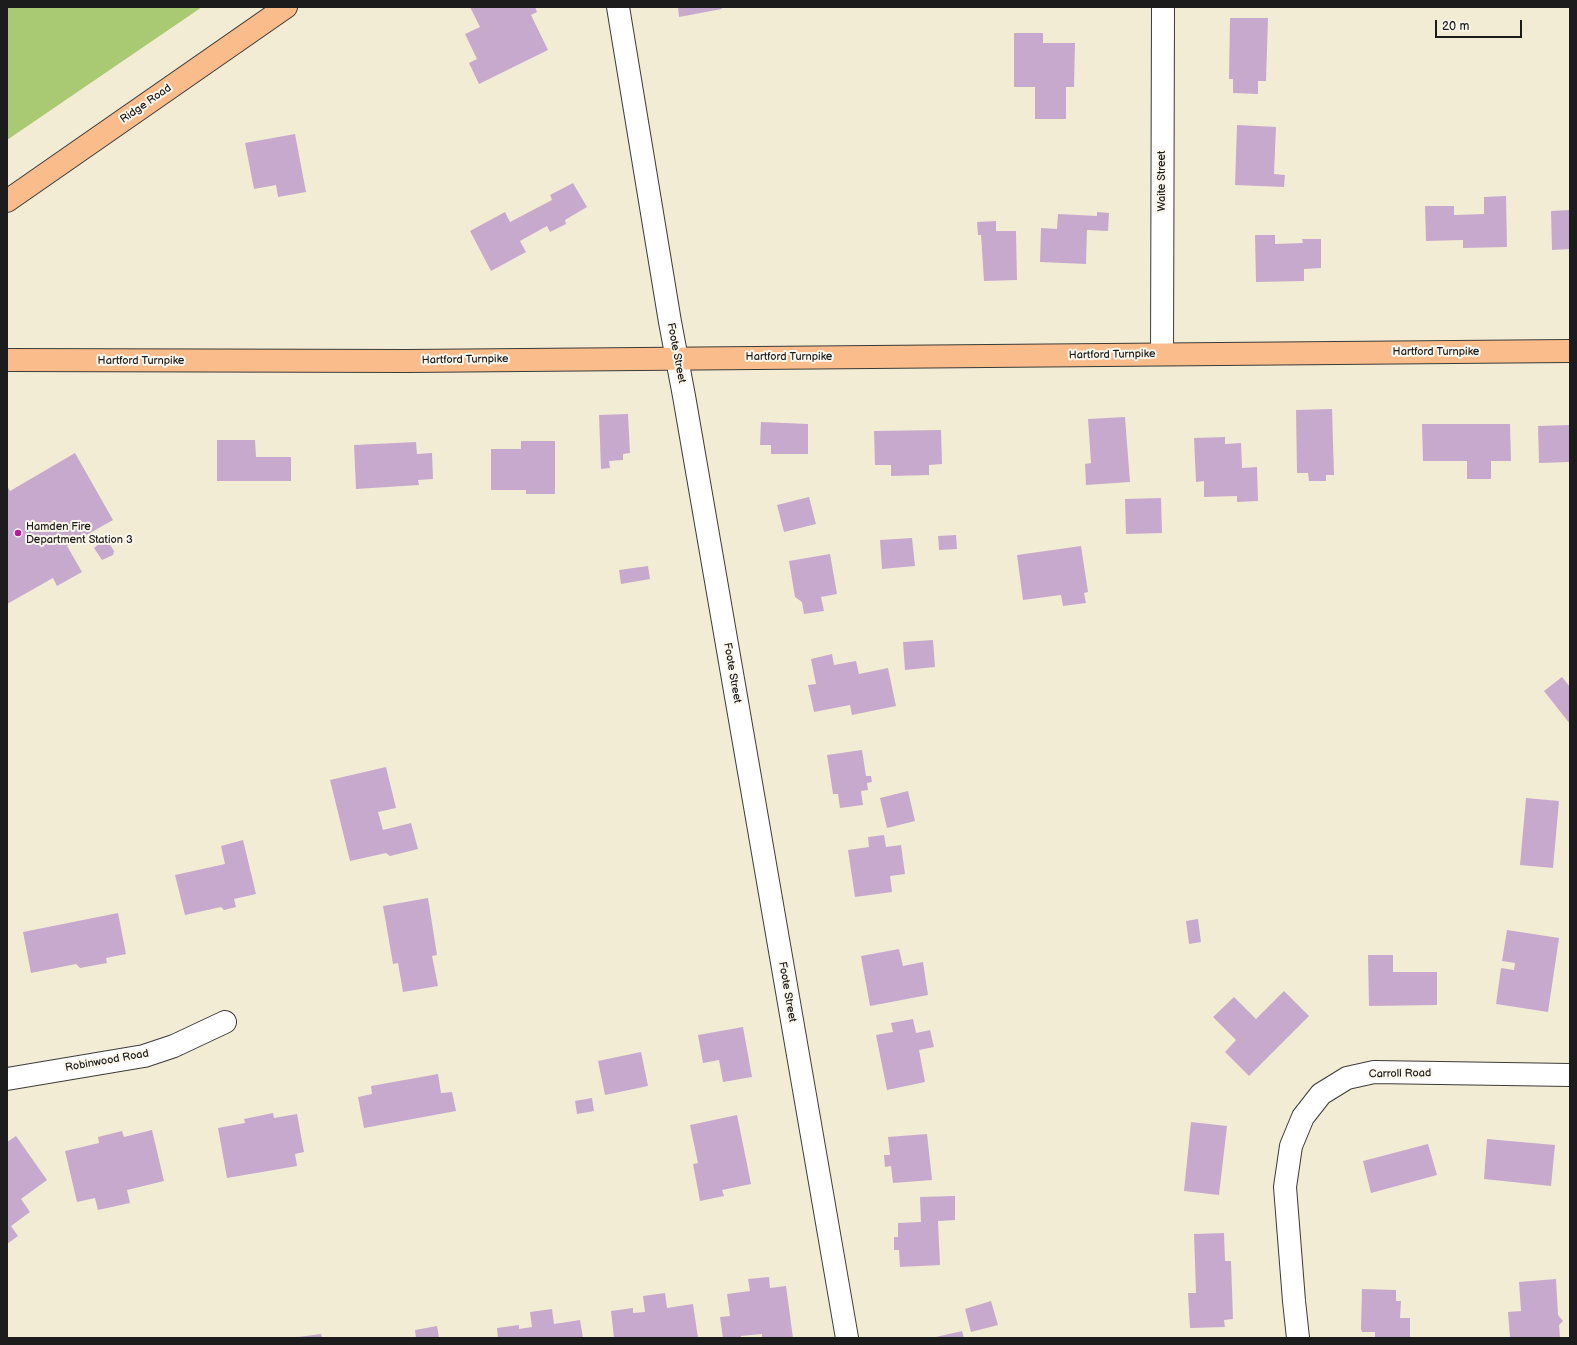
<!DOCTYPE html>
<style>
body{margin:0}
#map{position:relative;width:1577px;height:1345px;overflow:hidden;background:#f2ecd5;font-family:"Balsamiq Sans",sans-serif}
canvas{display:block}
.frame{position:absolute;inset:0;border:8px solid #1c1c1c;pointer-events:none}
.scale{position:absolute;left:1435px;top:20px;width:87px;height:18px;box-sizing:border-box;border:2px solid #1c1c1c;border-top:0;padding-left:5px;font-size:12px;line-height:14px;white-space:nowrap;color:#1c1c1c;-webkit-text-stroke:3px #fbf7ec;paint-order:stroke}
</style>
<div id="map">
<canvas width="1577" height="1345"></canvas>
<div class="frame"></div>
<div class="scale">20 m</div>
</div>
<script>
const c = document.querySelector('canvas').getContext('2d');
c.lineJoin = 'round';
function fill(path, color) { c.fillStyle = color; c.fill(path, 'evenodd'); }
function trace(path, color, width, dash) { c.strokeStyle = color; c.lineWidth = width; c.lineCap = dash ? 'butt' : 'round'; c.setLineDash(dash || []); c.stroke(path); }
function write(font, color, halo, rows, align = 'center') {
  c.font = font + ' "Balsamiq Sans",sans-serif'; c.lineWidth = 4; c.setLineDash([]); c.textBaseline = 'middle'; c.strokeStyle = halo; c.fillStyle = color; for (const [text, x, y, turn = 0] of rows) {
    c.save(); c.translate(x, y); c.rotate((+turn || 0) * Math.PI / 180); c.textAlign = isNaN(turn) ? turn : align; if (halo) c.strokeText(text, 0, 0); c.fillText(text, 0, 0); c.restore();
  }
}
const green = new Path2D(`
 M7 7H202L7 140Z`);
const building = new Path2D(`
 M470 7H535L537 12 531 15 548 50 479 84 469 63 477 59 465 34 480 27Z
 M678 7H721L722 9 679 17Z
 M1230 18H1268L1266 81H1258V94L1233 93V79H1229Z
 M1014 33H1043V43H1075L1074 87H1066V119H1035V87H1014Z
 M1237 125 1276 127 1274 174 1285 175 1284 187 1235 185Z
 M295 134 306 192 278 197 276 185 254 189 245 143Z
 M573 183 587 207 565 220 566 224 550 232 547 226 520 241 526 252 491 271 470 231 505 212 510 222 552 200 550 195Z
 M1506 196 1507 247 1463 248V240L1426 241 1425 206H1454V215L1484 214V197Z
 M1570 210V249L1552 250 1551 211Z
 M1097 212 1109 213 1108 231 1087 230 1086 264 1040 262 1041 228 1057 229 1058 214 1097 216Z
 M996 221V231H1016L1017 280 984 281 981 235H978L977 222Z
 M1255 235H1275V244L1303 243 1302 239H1321V268L1304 269V281L1256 282Z
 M1332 409 1334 475H1326V481H1309L1308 473H1297L1296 410Z
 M628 414 630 453 623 454V460L609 461 610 468 601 469 599 415Z
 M1125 417 1130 482 1086 485 1085 464 1091 463 1088 419Z
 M761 422 808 424V454H771V445H760Z
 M1422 424H1510L1511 461H1491V479H1467V461H1423Z
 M1570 425V462L1539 463 1538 426Z
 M941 430 942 464 929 465V475L891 476V465H875L874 431Z
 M1225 437V444L1241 443 1242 468 1257 467 1258 501 1237 502V496L1204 497V481L1196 482 1194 438Z
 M217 440H255L256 457H291V481H217Z
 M521 441H555V494H526V490H491V449H521Z
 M416 442 417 454 432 453 433 479 418 480 419 485 356 489 354 445Z
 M75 453 113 520 67 546 82 572 57 586 53 578 7 604V486L10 491Z
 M809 497 816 524 784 532 777 505Z
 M1161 498 1162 533 1126 534 1125 499Z
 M956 535 957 549 939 550 938 536Z
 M912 538 915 566 882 569 880 540Z
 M107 540 114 551 113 555 102 560 94 548 102 541Z
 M1081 546 1088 592 1084 593 1086 603 1063 606 1061 595 1023 600 1017 555Z
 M830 554 837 594 821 597 824 611 804 614 802 602 795 597 789 561Z
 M648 566 650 579 621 584 619 570Z
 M933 640 935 667 905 670 903 642Z
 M832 654 834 665 856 661 859 674 888 668 896 706 852 715 850 705 814 712 808 685 816 684 811 659Z
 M1562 677 1570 687V724L1544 691Z
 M862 750 866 776H871L872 782 867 783 868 790 861 791 863 805 840 808 838 794H833L827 755Z
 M386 767 396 808 378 812 383 830 411 823 418 849 390 856 386 853 350 861 330 780Z
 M908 791 915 821 887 828 880 798Z
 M1526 798 1559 801 1553 868 1520 865Z
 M884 835 886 847 901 845 905 874 890 876 892 892 855 897 848 850 869 847 868 837Z
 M243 840 256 894 234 899 236 907 224 910 221 907 185 915 175 875 225 864 221 846Z
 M428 898 437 955 432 956 438 986 403 992 398 963 393 964 383 906Z
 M118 913 126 954 106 958 107 963 80 968 76 964 31 973 23 932Z
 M1198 919 1201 942 1189 944 1186 921Z
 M1507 930 1559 938 1548 1012 1496 1004 1501 968 1514 970 1515 963 1502 961Z
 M899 949 903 966 923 962 928 995 870 1006 861 956Z
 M1368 955H1393V972H1437V1005L1369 1006Z
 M1284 991 1309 1016 1249 1076 1225 1052 1236 1040 1213 1017 1234 997 1256 1019Z
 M913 1019 916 1033 930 1030 934 1047 919 1050 925 1082 887 1090 876 1035 893 1032 891 1023Z
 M743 1027 752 1077 723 1082 719 1060 703 1063 698 1035Z
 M641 1052 648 1086 605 1095 598 1061Z
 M438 1074 441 1093 452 1092 456 1111 364 1128 358 1097 372 1094 371 1086Z
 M592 1098 594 1111 577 1114 575 1101Z
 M273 1113 274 1118 297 1114 304 1152 295 1154 297 1166 227 1178 218 1128 245 1123 244 1119Z
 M737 1115 751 1184 722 1190 724 1196 700 1201 693 1164 698 1163 690 1125Z
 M1191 1122 1227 1126 1219 1195 1184 1191Z
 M152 1130 164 1181 127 1190 130 1203 98 1210 95 1198 77 1202 65 1151 99 1143 98 1137 122 1131 124 1137Z
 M927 1134 932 1180 893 1183 891 1166 885 1167 884 1155H890L888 1137Z
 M16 1136 47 1180 21 1199 30 1212 11 1226 18 1236 7 1244V1142Z
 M1487 1139 1555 1145 1551 1186 1484 1179Z
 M1428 1144 1437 1175 1371 1193 1363 1161Z
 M955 1196V1220L938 1221 940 1265 900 1267 899 1250H894V1237H898V1223L921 1222 920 1197Z
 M1224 1233 1225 1261H1231L1233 1319 1224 1320 1225 1327 1190 1328 1188 1293H1196L1194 1234Z
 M769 1277 770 1288 786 1286 793 1338H762V1334L741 1336V1338H723L720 1317 730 1316 727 1294 750 1291 748 1279Z
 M1556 1279 1558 1315 1563 1321 1559 1325 1560 1338H1510L1508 1312 1521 1311 1519 1282Z
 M1362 1289 1396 1290V1301H1401L1400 1318H1410V1338H1375V1332H1362L1361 1329Z
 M665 1293 667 1308 693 1304 698 1338H614L611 1311 633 1308V1313L645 1312 643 1296Z
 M991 1301 998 1325 971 1332 965 1309Z
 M552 1309 554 1324 580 1320 583 1338H498L497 1328 519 1325V1329L532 1327 530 1312Z
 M437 1326 439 1338H416L415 1330Z
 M962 1331 964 1338H936V1337Z
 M321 1334 322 1338H298V1337Z`);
const minor = new Path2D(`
 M618 7 670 322 684 396 847 1338
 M1162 354 1163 7
 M7 1079 144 1056 174 1046 225 1022
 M1298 1338 1294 1301 1285 1187 1291 1146 1303 1117 1321 1094 1347 1078 1374 1072 1570 1075`);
const major = new Path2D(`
 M7 201 286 7
 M7 360 407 361 1570 351`);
const markers = [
 [18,533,4,"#b5179e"]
];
const streetNames = [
 ["Ridge Road",146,104,-35],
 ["Waite Street",1162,181,-90],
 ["Hartford Turnpike",1436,352],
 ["Foote Street",676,353,79],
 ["Hartford Turnpike",1112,355,-1],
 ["Hartford Turnpike",789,357],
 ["Hartford Turnpike",465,360,-1],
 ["Hartford Turnpike",141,361],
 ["Foote Street",732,673,80],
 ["Foote Street",787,992,80],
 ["Robinwood Road",107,1061,-10],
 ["Carroll Road",1400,1074,-1]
];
const poiNames = [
 ["Hamden Fire",26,527],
 ["Department Station 3",26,540]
];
fill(green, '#a9ca72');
fill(building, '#c8a9ce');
trace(minor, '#3c3b38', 24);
trace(major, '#3c3b38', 24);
trace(minor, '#fff', 22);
trace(major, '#fabc8b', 22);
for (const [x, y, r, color] of markers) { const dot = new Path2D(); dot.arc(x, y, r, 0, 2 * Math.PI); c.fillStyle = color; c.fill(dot); trace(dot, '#fbf7ec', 1.5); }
write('11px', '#1c1c1c', '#fbf7ec', streetNames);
write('11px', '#1c1c1c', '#fbf7ec', poiNames, 'left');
</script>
